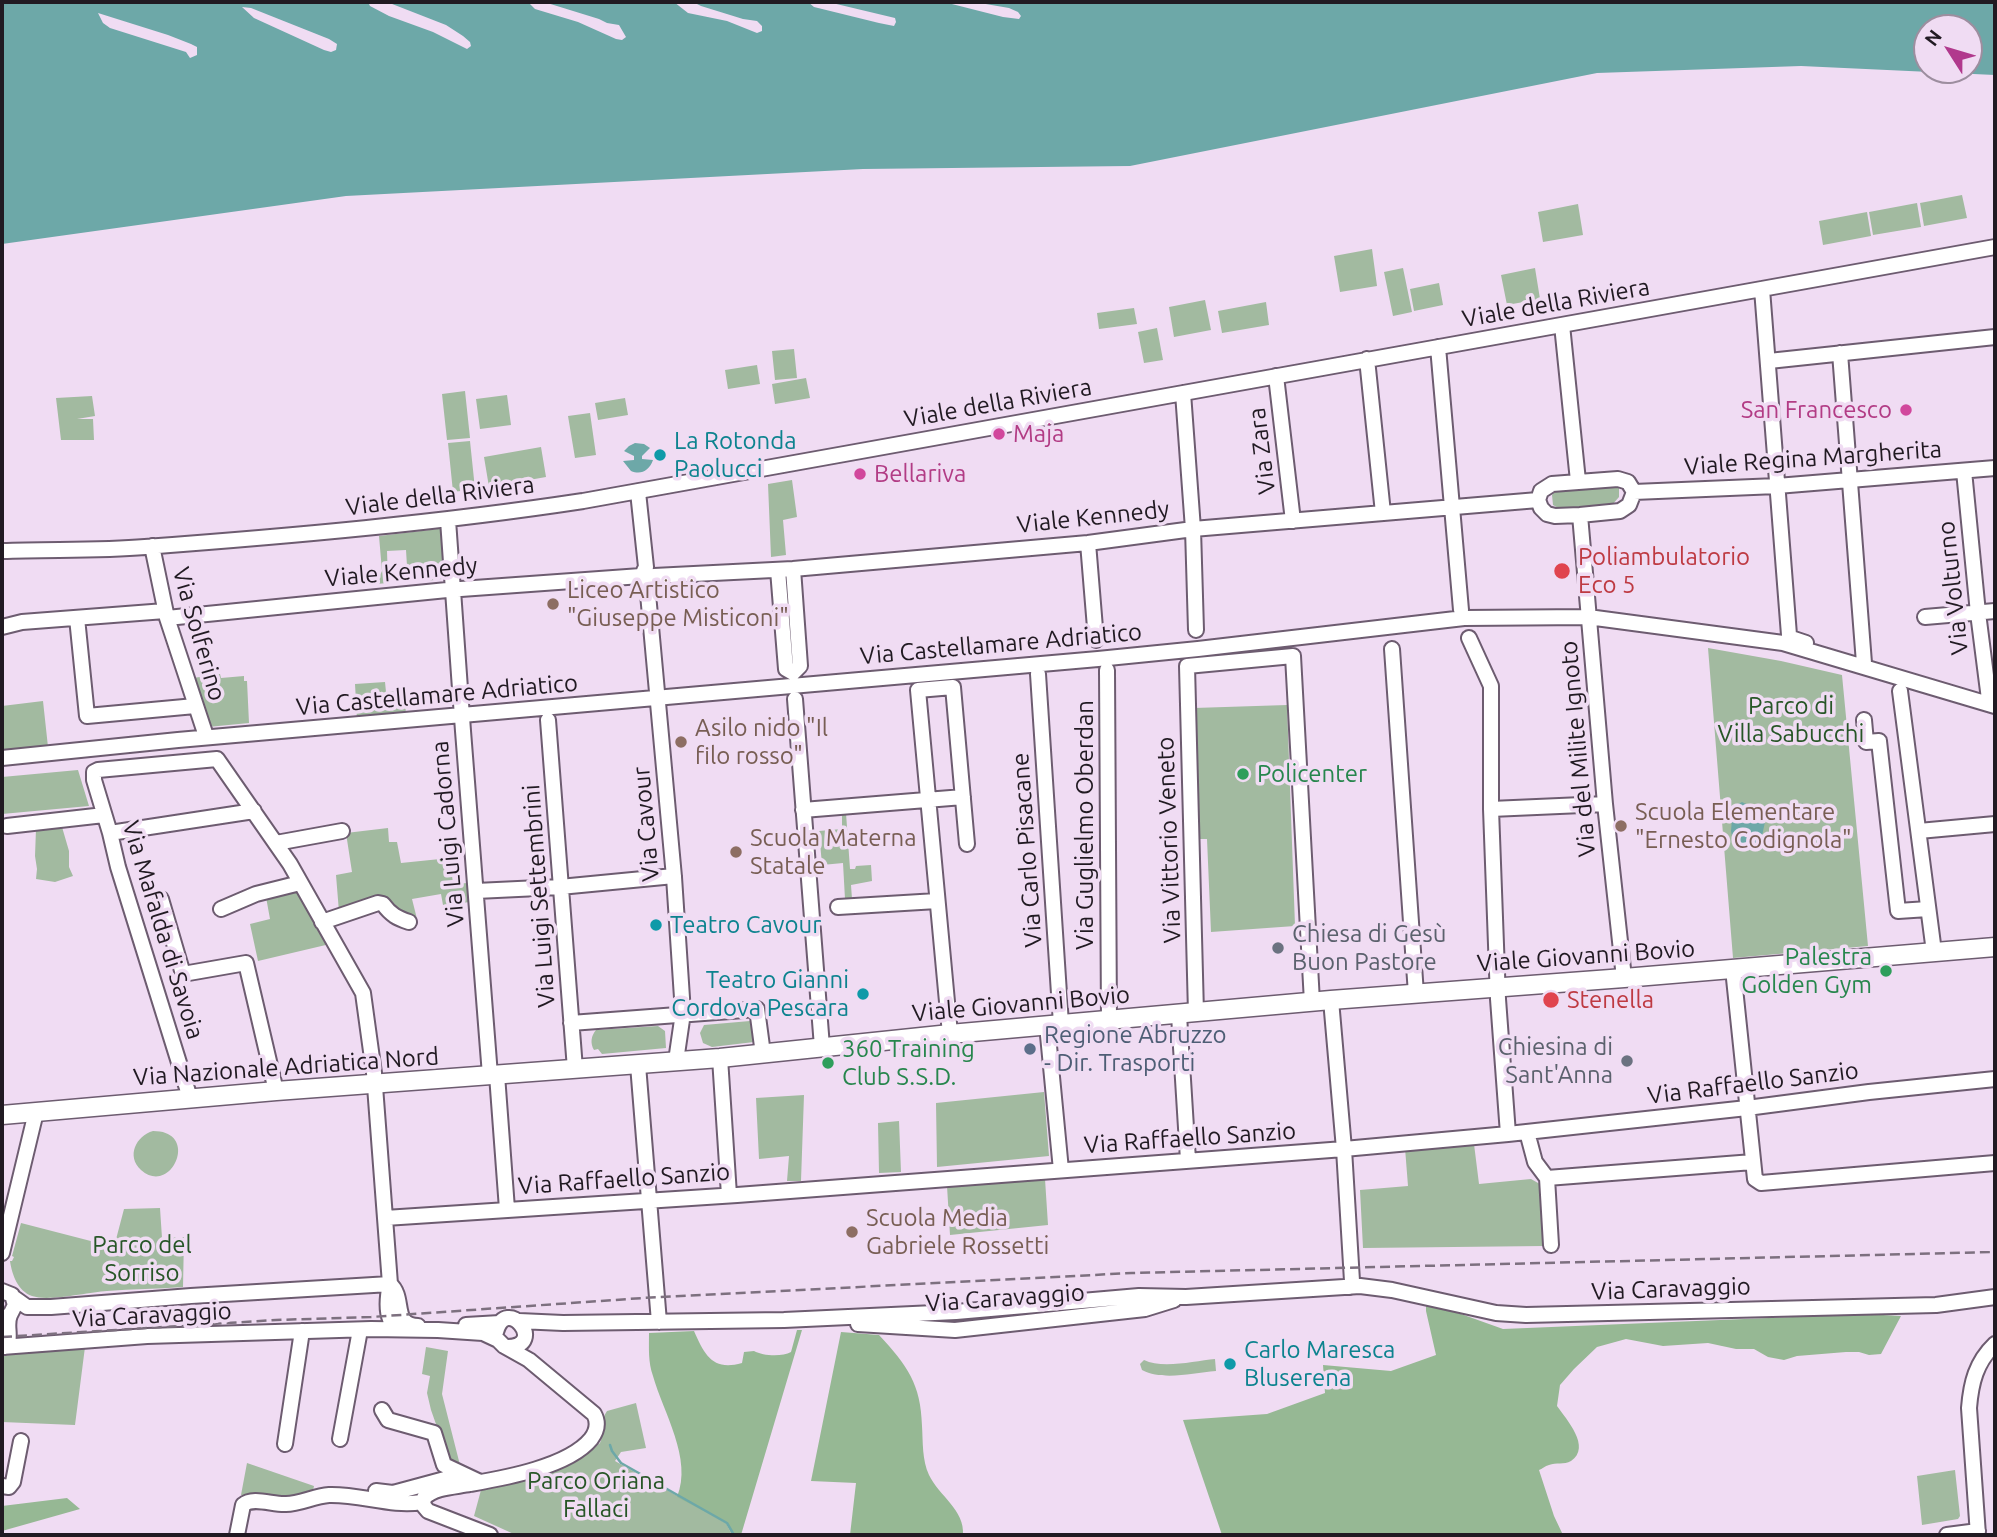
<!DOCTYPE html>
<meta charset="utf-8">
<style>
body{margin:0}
#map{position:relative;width:1997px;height:1537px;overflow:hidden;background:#f0dcf3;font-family:Ubuntu,sans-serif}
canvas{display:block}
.frame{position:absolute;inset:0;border:4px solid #211a22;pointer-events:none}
.north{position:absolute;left:1913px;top:14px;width:70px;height:70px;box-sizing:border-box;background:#f0dcf3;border:2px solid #9d8e9f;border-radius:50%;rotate:307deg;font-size:19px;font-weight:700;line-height:28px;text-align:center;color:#211a22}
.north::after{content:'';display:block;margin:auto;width:24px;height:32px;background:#b1398d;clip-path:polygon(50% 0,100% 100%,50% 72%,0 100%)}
</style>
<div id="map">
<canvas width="1997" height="1537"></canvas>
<div class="frame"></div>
<div class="north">N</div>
</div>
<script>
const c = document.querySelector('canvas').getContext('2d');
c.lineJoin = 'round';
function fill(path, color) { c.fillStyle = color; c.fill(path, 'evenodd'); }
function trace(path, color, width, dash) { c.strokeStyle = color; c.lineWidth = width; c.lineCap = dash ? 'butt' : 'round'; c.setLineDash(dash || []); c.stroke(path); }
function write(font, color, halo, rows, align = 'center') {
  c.font = font + ' Ubuntu,sans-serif'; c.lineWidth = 7; c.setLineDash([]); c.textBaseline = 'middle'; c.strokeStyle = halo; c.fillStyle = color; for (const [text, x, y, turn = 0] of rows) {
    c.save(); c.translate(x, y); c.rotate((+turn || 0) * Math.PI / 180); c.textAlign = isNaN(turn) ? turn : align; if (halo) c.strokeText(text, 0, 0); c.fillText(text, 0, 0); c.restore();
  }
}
const green = new Path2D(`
 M1962 195 1967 218 1924 226 1920 203Z
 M1917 203 1921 227 1873 235 1869 212Z
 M1578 204 1583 235 1543 242 1538 212Z
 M1867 212 1871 236 1823 245 1819 221Z
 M1372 249 1377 286 1340 292 1334 256Z
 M1403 268 1412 312 1393 316 1384 272Z
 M1535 268 1540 299 1507 305 1501 275Z
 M1439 283 1443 305 1414 311 1410 289Z
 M1205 300 1211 330 1174 337 1169 307Z
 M1266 302 1269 325 1222 333 1218 311Z
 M1134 308 1137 324 1099 329 1097 313Z
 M1157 328 1163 360 1144 363 1138 332Z
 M794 349 797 378 775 380 772 351Z
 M757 365 760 384 728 389 725 370Z
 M806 378 810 398 775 404 772 384Z
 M465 391 470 438 447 440 442 394Z
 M507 395 511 425 480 429 476 399Z
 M92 396 95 416 77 419H93L94 440H61L56 398Z
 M625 398 628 415 598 420 595 403Z
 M590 413 596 455 575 458 568 416Z
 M470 441 475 489 453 492 448 443Z
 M541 447 546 477 489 487 484 457Z
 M792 480 797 517 783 520 786 555 771 557 768 484Z
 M1613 483 1619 488V497L1612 505 1560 509 1553 505 1552 495 1558 488Z
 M446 528 450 578 426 581 425 565 407 566 406 550 387 551 388 583 376 584 382 571 379 536Z
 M1708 648 1781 661 1842 675 1868 946 1733 958Z
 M220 674 221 678 244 676V681H247L249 723 208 727 193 678Z
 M385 682 386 692 399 691 400 700H405L406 715 357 720 355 684Z
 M43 701 48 747 2 752V706Z
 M1287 705 1295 926 1211 932 1207 839H1199L1194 708Z
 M78 770 89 806 2 814V777Z
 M846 813 850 869H855L856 866 871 865 872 881 851 885 852 899H845L843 863 822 865 819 831 842 829V814Z
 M62 827 69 851V867L73 876 55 882 36 879 37 869 35 856 36 829Z
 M388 828 389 842H397L401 863 450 858 453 884 468 883 470 902 443 905 441 894 412 899 417 919 412 920 387 905 339 912 336 875 352 872 346 833Z
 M301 889 330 944 258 961 250 924 270 919 266 897Z
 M750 1021 754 1042 712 1047 703 1043 700 1033 704 1025Z
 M658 1026 665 1031 666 1048 602 1054 598 1049 594 1050C590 1043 591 1036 596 1030Z
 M1044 1092 1049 1156 937 1167 936 1103Z
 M804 1095 801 1181H787L789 1156 759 1159 756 1098Z
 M899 1121 901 1172 879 1173 878 1123Z
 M153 1131C201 1131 171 1197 141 1170 126 1156 136 1136 153 1131Z
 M1474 1144 1479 1184 1531 1179 1545 1187 1544 1246 1363 1248 1360 1190 1408 1186 1405 1148Z
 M1045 1179 1048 1225 950 1235 947 1186Z
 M160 1208 162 1238 184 1237 183 1287C158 1289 132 1289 107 1291 88 1292 49 1302 32 1296 18 1291 12 1275 10 1261H12L14 1257 12 1256 21 1223 114 1247 124 1209Z
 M85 1347 75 1425 2 1422V1355Z
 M426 1347 448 1351 442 1394 461 1469 449 1461 431 1410 427 1393 430 1376 422 1374Z
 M1215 1359 1216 1371C1192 1373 1163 1381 1142 1370L1140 1364 1144 1360C1162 1369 1195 1361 1215 1359Z
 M636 1403 646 1448 621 1452 615 1461 726 1523 732 1535H516L474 1516 481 1490C523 1481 567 1473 600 1443 605 1433 600 1420 607 1411Z
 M247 1463 314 1486 312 1495 265 1500 241 1495Z
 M1955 1470 1960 1516 1958 1519 1922 1525 1917 1476Z`);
const forest = new Path2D(`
 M1426 1305 1461 1314 1503 1329 1865 1314 1901 1316 1881 1354 1869 1355 1859 1352H1846L1797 1356 1784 1360 1768 1357 1754 1349H1736L1708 1343 1663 1346 1626 1339 1597 1347 1574 1369 1560 1385 1557 1406C1566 1419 1592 1447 1571 1461 1564 1465 1556 1462 1549 1465 1545 1466 1542 1469 1539 1470L1554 1516 1563 1535H1222L1183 1420 1267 1414 1325 1393 1323 1365 1391 1371 1436 1355 1426 1311Z
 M797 1330H802L741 1535H732L726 1523 677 1497C693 1459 663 1412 653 1376 648 1362 649 1348 649 1333L694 1331C705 1356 713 1371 742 1363L744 1352 754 1351C763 1356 782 1357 791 1352Z
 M841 1332 879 1335C907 1365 921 1384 922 1426 923 1442 922 1460 929 1475 939 1496 965 1510 963 1535H850L856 1483 811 1481Z
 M67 1498 80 1509 2 1531V1506Z`);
const water = new Path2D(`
 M2 2H1995V75L1801 66 1597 73 1130 166 863 169 346 196 2 244ZM1927 28H1969V70H1927Z
 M635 443 644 444 650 448 642 456V459L653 460C649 471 641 475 631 471L623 461 634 460V456L624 451 629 446Z
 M1742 802C1754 807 1759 812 1765 822L1762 836 1752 847 1733 842 1731 831 1733 807Z`);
const pier = new Path2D(`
 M368 2H387L446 25 463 36 470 42 471 46 467 49 433 32 389 16 370 6Z
 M528 2H544L599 19 607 23 619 25 626 37 622 40 616 39 578 22 535 9Z
 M674 2H693L701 6 743 19 757 21 762 26V31L757 33 727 21 688 13Z
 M808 2H828L895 18 896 22 894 26 879 23 814 7Z
 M944 2H974L1009 8 1018 12 1021 16 1019 19 1003 17Z
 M242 7 251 8 329 39 337 44 336 50 331 52 324 50 254 18Z
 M98 13 168 35 191 44 197 47V55L190 58 186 52 110 28 103 23Z`);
const stream = new Path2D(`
 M610 1445 612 1451 621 1463 727 1523 734 1535`);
const minor = new Path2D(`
 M1762 289 1789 635 1791 638 1806 643
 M1562 325 1578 481
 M1438 347 1461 610
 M1840 353 1864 663
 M1367 359 1383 513
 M1769 361 1995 337
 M1276 376 1293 521
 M1183 393 1193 529 1196 630
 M1964 471 1978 613 1989 699
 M1618 479 1628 482 1634 492 1629 505 1620 511 1580 515 1555 516 1547 514 1541 508 1538 500 1541 491 1552 484Z
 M638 492 646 567 644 571
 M1634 492 1777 486 1995 468
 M1580 515 1605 804 1624 978
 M448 520 463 731 490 1075
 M1088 543 1096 640
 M152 546 167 618 205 733
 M2 551C49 549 98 551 145 547 292 536 438 523 583 501L1995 247
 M778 570 786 669 793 673 800 666 793 569
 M654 576 793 569 1088 543 1193 529 1538 500
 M647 583 674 877 683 1013 676 1061
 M1925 617 1995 611
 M77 618 87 716 195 706
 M167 618 447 590 641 576
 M2 627 22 622 165 611
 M1469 638 1491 686V809L1498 999 1508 1134
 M1392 649 1416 994
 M1107 670 1109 1021
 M1038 674 1061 1024
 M1900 691 1934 952
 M795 699 822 1047
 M548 720 575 1069
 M1864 720 1866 742 1879 741 1898 911 1928 909
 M2 758 178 740 1098 659 1198 649 1464 618 1588 617 1783 643 1995 706
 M1491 809 1605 804
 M803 810 963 797
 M7 826 104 815
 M1919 831 1995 824
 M110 833 254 811
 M276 843 342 831
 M476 891 560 887 674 876
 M161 899 183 974 246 963 276 1091
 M838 907 937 901
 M221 909 256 894 300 883
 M322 922 378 903 383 904C391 915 397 918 409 922
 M1733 969 1755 1179 1761 1183 1995 1163
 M1331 1000 1344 1149 1352 1281 1350 1287
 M1196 1013 1187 666 1293 656 1312 1002
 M1179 1015 1188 1160
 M571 1023 757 1009 763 1054
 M1047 1025 1061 1170
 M950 1034 918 690 953 687 967 844
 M720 1058 729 1195
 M638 1065 659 1322
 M497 1075 507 1209
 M190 1098 118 867 110 833 94 780V772L98 770 217 759 290 864 363 993 374 1073 390 1284C387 1298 384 1319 397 1329
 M1527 1132 1535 1162 1547 1178 1551 1245
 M1547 1178 1753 1162
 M385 1218 737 1195 1344 1149 1508 1134 1747 1108 1869 1092 1995 1079
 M2 1253 36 1112
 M2 1291 12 1295 15 1305 10 1315 2 1318
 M13 1297 27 1307H51L191 1296 390 1284C406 1298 391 1325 418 1326
 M519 1321 563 1323 784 1320 956 1312 1139 1296 1186 1297 1360 1286 1392 1290 1496 1313 1526 1315 1936 1305 1995 1297
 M858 1324 955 1330 1145 1309 1174 1300
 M466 1325 500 1323
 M496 1332C506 1294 548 1345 508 1347
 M2 1347 147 1336 371 1329 438 1330 483 1333 498 1340 504 1346 529 1360 594 1414C599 1423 597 1431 591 1439 568 1467 504 1478 470 1484 455 1487 435 1487 424 1498L423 1505 428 1511 490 1535
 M5 1347C13 1337 5 1326 10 1315
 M382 1410 388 1420 434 1433 444 1465 480 1482
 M340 1439 360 1330
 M285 1444 302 1331
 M2 1486 9 1487 13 1482 21 1441
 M376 1491 393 1493 456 1476 465 1477
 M237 1535 243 1505C253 1496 273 1505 286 1504 300 1504 314 1496 329 1495 361 1494 391 1507 422 1502
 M1947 1535 1978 1531
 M1978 1535 1969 1408C1971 1383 1976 1362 1995 1344`);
const major = new Path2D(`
 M2 1115 276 1091 720 1058 950 1034 1331 1000 1624 978 1995 947`);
const rail = new Path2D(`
 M2 1337 276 1320 371 1317 643 1298 1132 1273 1995 1252`);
const markers = [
 [1906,410,7,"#d1479c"],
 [999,434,7,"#d1479c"],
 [660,455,7,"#0f9aa8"],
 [860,474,7,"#d1479c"],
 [1562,571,9,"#e0444e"],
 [553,604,7,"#8d6e63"],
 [681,742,7,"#8d6e63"],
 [1243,774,7,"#2e9e5b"],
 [1621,826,7,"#8d6e63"],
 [736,852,7,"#8d6e63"],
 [656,925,7,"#0f9aa8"],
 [1278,948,7,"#6b7280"],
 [1886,971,7,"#2e9e5b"],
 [863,994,7,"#0f9aa8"],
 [1551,1000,9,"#e0444e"],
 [1030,1049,7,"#5c6f8a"],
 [1627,1061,7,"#6b7280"],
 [828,1063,7,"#2e9e5b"],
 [852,1232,7,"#8d6e63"],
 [1230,1364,7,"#0f9aa8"]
];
const streetNames = [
 ["Viale della Riviera",1556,303,-10],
 ["Viale della Riviera",998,403,-10],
 ["Via Zara",1262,451,-97],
 ["Viale Regina Margherita",1813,458,-4],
 ["Viale della Riviera",440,496,-7],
 ["Viale Kennedy",1093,517,-6],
 ["Viale Kennedy",401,572,-5],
 ["Via Volturno",1953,588,-96],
 ["Via Solferino",199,634,74],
 ["Via Castellamare Adriatico",1001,644,-5],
 ["Via Castellamare Adriatico",437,695,-5],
 ["Via del Milite Ignoto",1578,749,-95],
 ["Via Cavour",646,824,-95],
 ["Via Guglielmo Oberdan",1085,825,-90],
 ["Via Luigi Cadorna",448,834,-95],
 ["Via Vittorio Veneto",1169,840,-92],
 ["Via Carlo Pisacane",1027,850,-94],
 ["Via Luigi Settembrini",539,896,-94],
 ["Via Mafalda di Savoia",163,930,73],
 ["Viale Giovanni Bovio",1586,956,-4],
 ["Viale Giovanni Bovio",1021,1004,-5],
 ["Via Nazionale Adriatica Nord",286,1067,-4],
 ["Via Raffaello Sanzio",1753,1083,-7],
 ["Via Raffaello Sanzio",1190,1138,-4],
 ["Via Raffaello Sanzio",624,1179,-4],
 ["Via Caravaggio",1671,1289,-2],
 ["Via Caravaggio",1005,1298,-4],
 ["Via Caravaggio",152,1315,-3]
];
const hotelNames = [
 ["San Francesco",1892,410,"right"],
 ["Maja",1013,434],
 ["Bellariva",874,474]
];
const cultureNames = [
 ["La Rotonda",674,441],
 ["Paolucci",674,469],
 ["Teatro Cavour",670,925],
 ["Teatro Gianni",849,980,"right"],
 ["Cordova Pescara",849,1008,"right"],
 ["Carlo Maresca",1244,1350],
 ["Bluserena",1244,1378]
];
const healthNames = [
 ["Poliambulatorio",1578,557],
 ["Eco 5",1578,585],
 ["Stenella",1567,1000]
];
const educationNames = [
 ["Liceo Artistico",567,590],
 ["\"Giuseppe Misticoni\"",567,618],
 ["Asilo nido \"Il",695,728],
 ["filo rosso\"",695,756],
 ["Scuola Elementare",1635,812],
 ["\"Ernesto Codignola\"",1635,840],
 ["Scuola Materna",750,838],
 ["Statale",750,866],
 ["Scuola Media",866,1218],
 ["Gabriele Rossetti",866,1246]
];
const parkNames = [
 ["Parco di",1791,706],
 ["Villa Sabucchi",1791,734],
 ["Parco del",142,1245],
 ["Sorriso",142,1273],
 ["Parco Oriana",596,1481],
 ["Fallaci",596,1509]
];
const leisureNames = [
 ["Policenter",1257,774],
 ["Palestra",1872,957,"right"],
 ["Golden Gym",1872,985,"right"],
 ["360 Training",842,1049],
 ["Club S.S.D.",842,1077]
];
const worshipNames = [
 ["Chiesa di Gesù",1292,934],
 ["Buon Pastore",1292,962],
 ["Chiesina di",1613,1047,"right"],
 ["Sant'Anna",1613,1075,"right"]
];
const serviceNames = [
 ["Regione Abruzzo",1044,1035],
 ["- Dir. Trasporti",1044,1063]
];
fill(green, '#a2baa0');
fill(forest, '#96b894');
fill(water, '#6da8a8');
fill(pier, '#f0dcf3');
trace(stream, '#6da8a8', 2.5);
trace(minor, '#6d5c70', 18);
trace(major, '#6d5c70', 21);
trace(minor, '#fff', 14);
trace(major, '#fff', 18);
trace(rail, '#7d707f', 2.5, [10, 5]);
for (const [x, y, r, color] of markers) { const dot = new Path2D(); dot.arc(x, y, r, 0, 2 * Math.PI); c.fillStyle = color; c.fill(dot); trace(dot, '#f0dcf3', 2.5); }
write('24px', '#211a22', '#f0dcf3', streetNames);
write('24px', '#b23c85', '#f0dcf3', hotelNames, 'left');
write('24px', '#0d838f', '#f0dcf3', cultureNames, 'left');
write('24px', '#be3a42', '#f0dcf3', healthNames, 'left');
write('24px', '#785e54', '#f0dcf3', educationNames, 'left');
write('24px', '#275627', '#f0dcf3', parkNames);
write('24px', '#27864d', '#f0dcf3', leisureNames, 'left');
write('24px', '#5b616d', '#f0dcf3', worshipNames, 'left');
write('24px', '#4e5e75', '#f0dcf3', serviceNames, 'left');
</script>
